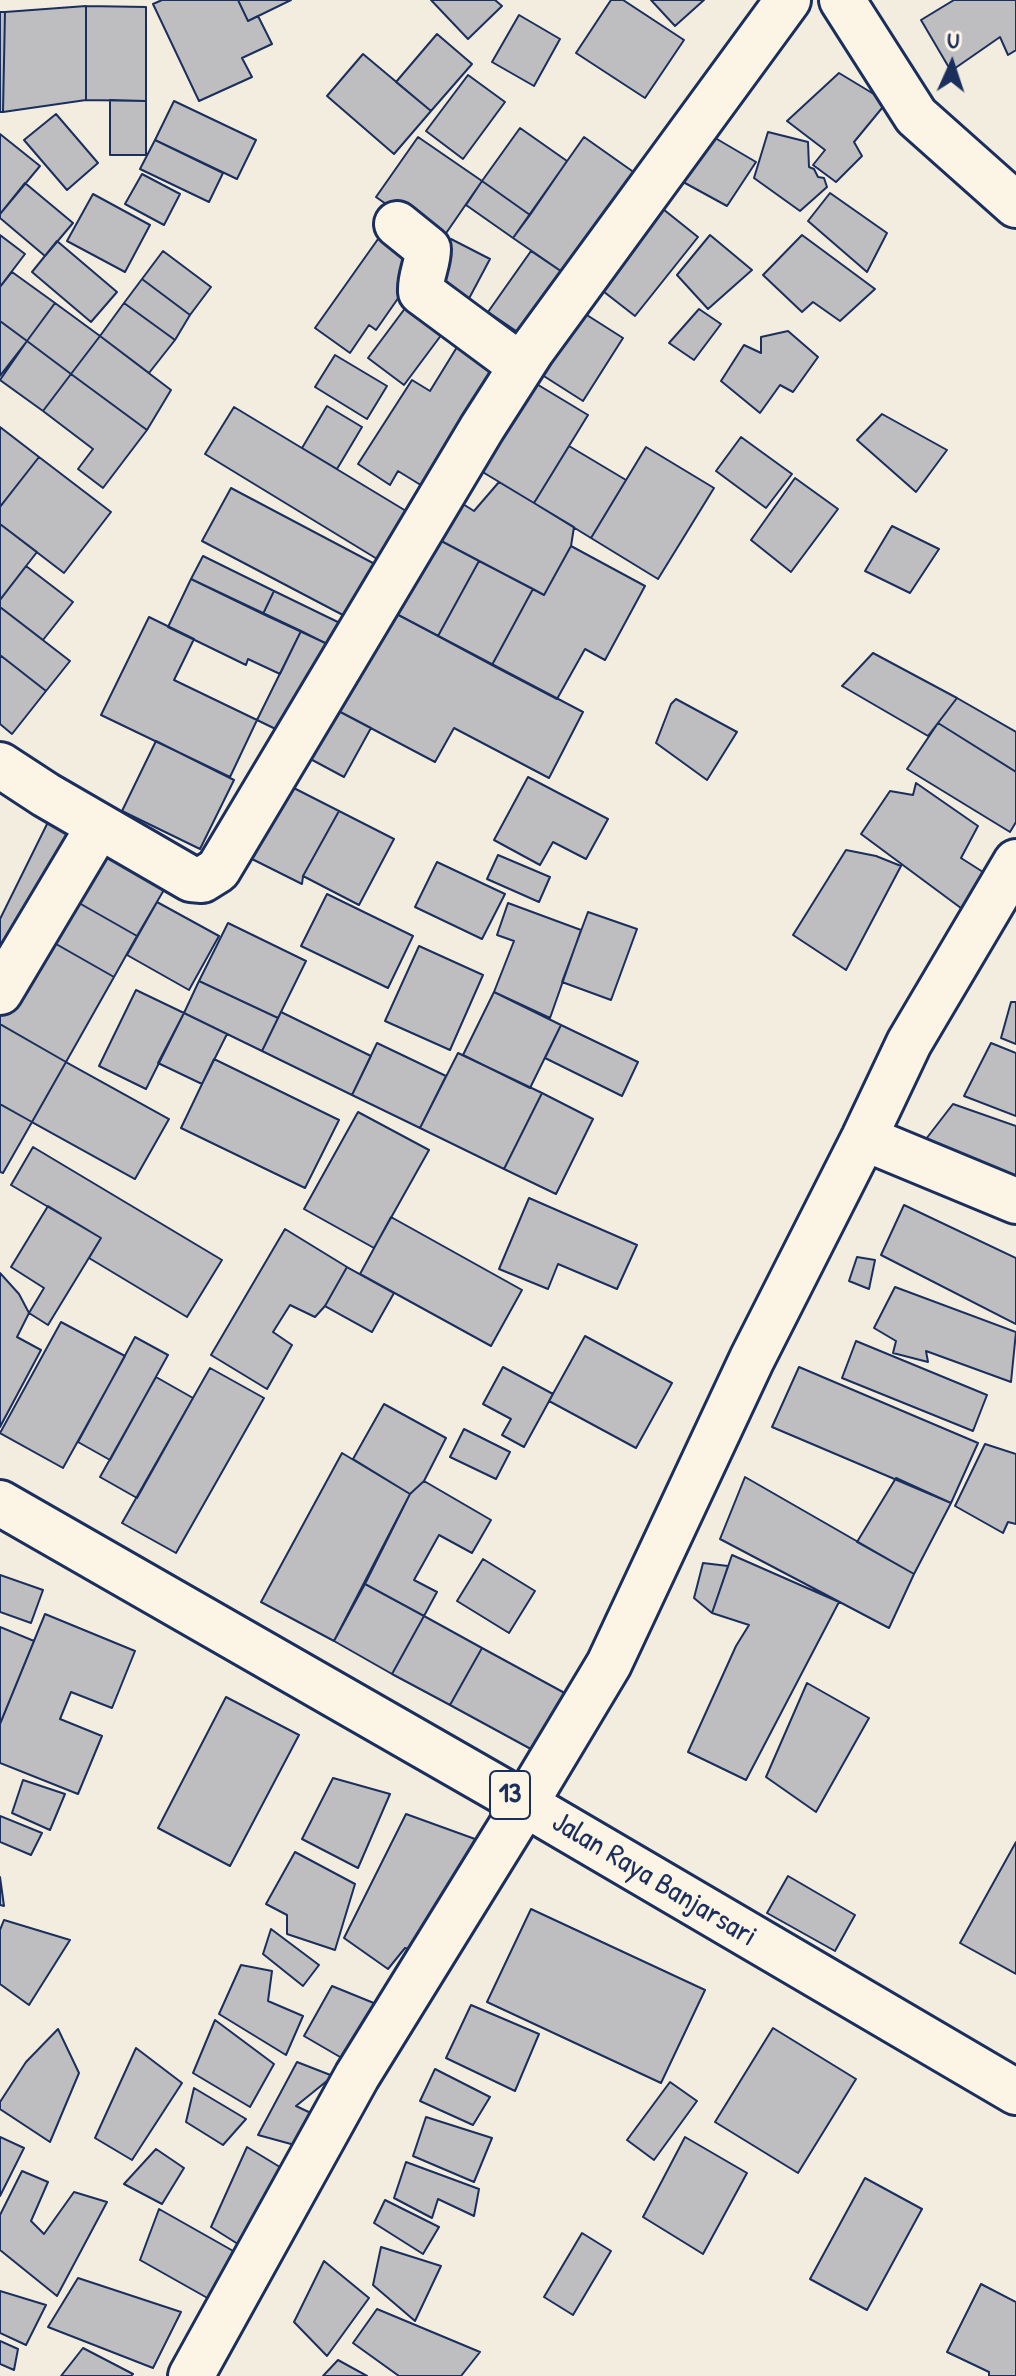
<!DOCTYPE html>
<style>
body{margin:0}
#map{position:relative;width:1016px;height:2376px;overflow:hidden;background:#f3ede0;font-family:"Patrick Hand",sans-serif}
canvas{display:block}
.north{position:absolute;left:912px;top:24px;width:80px;height:80px;-webkit-text-stroke:6px #fcf5e5;paint-order:stroke;rotate:3deg;font-size:22px;font-weight:700;line-height:32px;text-align:center;color:#1b2f5e}
.north::after{content:'';display:block;margin:auto;width:28px;height:36px;background:#1b2f5e;clip-path:polygon(50% 0,100% 100%,50% 72%,0 100%)}
</style>
<div id="map">
<canvas width="1016" height="2376"></canvas>
<div class="north">U</div>
</div>
<script>
const c = document.querySelector('canvas').getContext('2d');
c.lineJoin = 'round';
function fill(path, color) { c.fillStyle = color; c.fill(path, 'evenodd'); }
function trace(path, color, width, dash) { c.strokeStyle = color; c.lineWidth = width; c.lineCap = dash ? 'butt' : 'round'; c.setLineDash(dash || []); c.stroke(path); }
function write(font, color, halo, rows, align = 'center') {
  c.font = font + ' "Patrick Hand",sans-serif'; c.lineWidth = 6; c.setLineDash([]); c.textBaseline = 'middle'; c.strokeStyle = halo; c.fillStyle = color; for (const [text, x, y, turn = 0] of rows) {
    c.save(); c.translate(x, y); c.rotate((+turn || 0) * Math.PI / 180); c.textAlign = isNaN(turn) ? turn : align; if (halo) c.strokeText(text, 0, 0); c.fillText(text, 0, 0); c.restore();
  }
}
const building = new Path2D(`
 M162 0H238L248 21 258 16 272 44 242 58 252 77 199 101 153 4Z
 M238 0H291L248 21Z
 M431 0H495L502 6 468 39Z
 M611 0H623L684 40 645 98 576 53Z
 M651 0H704L675 26Z
 M954 0H1016V50L1008 55 1000 37 951 71 921 20Z
 M86 6 146 7V101L86 100Z
 M86 6V100L3 112 5 12Z
 M0 12H5L3 112H0Z
 M519 15 560 39 534 86 492 62Z
 M437 34 472 64 431 111 396 82Z
 M363 54 431 111 394 154 327 96Z
 M839 73 887 102 854 142 862 156 836 182 813 165 825 150 787 121Z
 M468 75 505 102 463 159 426 131Z
 M110 100 146 101V155H110Z
 M174 101 256 140 237 179 155 140Z
 M56 114 98 163 67 190 24 140Z
 M520 128 567 161 530 215 482 181Z
 M705 132 756 162 727 206 674 177Z
 M768 132 808 142 809 167 814 169 818 177 824 178 827 187 800 211 754 178Z
 M0 134 40 166 0 214Z
 M418 137 482 181 440 242 376 197Z
 M584 137 642 178 571 278 513 238Z
 M155 140 223 173 209 202 140 169Z
 M142 174 180 194 164 225 125 204Z
 M482 181 530 215 513 238 466 205Z
 M25 183 73 223 45 256 0 218V214Z
 M830 193 887 233 867 272 808 221Z
 M93 194 150 225 125 272 67 241Z
 M653 201 698 237 635 316 590 281Z
 M383 232 424 261 376 330 369 325 350 353 315 328Z
 M0 235 25 254 0 287Z
 M710 235 752 270 708 309 677 275Z
 M802 235 875 289 840 321 813 302 802 312 763 275Z
 M451 239 490 259 465 306 427 285Z
 M57 241 117 292 91 322 32 272Z
 M163 251 211 287 190 315 142 279Z
 M531 251 571 278 528 339 488 312Z
 M12 272 55 303 27 341 0 321V287Z
 M142 279 190 315 175 340 124 303Z
 M55 303 100 336 71 374 27 341Z
 M124 303 175 340 149 373 100 336Z
 M409 303 445 330 404 385 368 358Z
 M699 309 721 324 694 360 669 343Z
 M579 310 623 338 583 401 539 373Z
 M0 321 27 341 0 376Z
 M788 331 818 357 793 392 780 385 760 413 721 381 744 345 761 353V337Z
 M100 336 171 390 147 430 71 374Z
 M462 339 510 368 432 492 398 471 390 485 358 464 412 380 430 391Z
 M27 341 71 374 43 411 0 380Z
 M335 355 387 386 367 419 315 387Z
 M71 374 147 430 103 488 78 469 93 449 43 411Z
 M525 377 588 415 534 503 471 465Z
 M327 406 362 427 337 469 302 448Z
 M234 407 416 517 387 565 205 454Z
 M882 414 947 450 916 492 857 440Z
 M0 427 39 457 0 507Z
 M741 437 792 474 766 508 716 471Z
 M569 446 626 480 591 538 534 503Z
 M646 447 714 488 658 579 591 538Z
 M39 457 111 512 64 573 0 524V507Z
 M795 478 838 509 791 572 751 540Z
 M499 482 574 527 571 546 544 595 428 534 455 499 474 511Z
 M231 488 388 571 360 624 202 541Z
 M0 524 37 552 0 600Z
 M892 526 939 549 910 593 865 571Z
 M428 534 479 561 438 636 389 610Z
 M571 546 645 586 605 660 585 649 557 699 492 665 533 589 544 595Z
 M203 556 274 591 263 614 191 579Z
 M479 561 533 589 492 665 438 636Z
 M26 566 73 602 43 640 0 607V600Z
 M191 579 301 631 280 674 248 659 246 665 168 627Z
 M274 591 344 625 334 647 263 614Z
 M0 607 70 661 46 691 0 655Z
 M389 610 583 712 549 778 454 728 435 762 329 706Z
 M149 617 194 639 174 680 257 720 230 777 101 715Z
 M301 631 335 648 292 737 257 720Z
 M873 653 957 698 928 736 842 686Z
 M0 655 46 691 12 734 0 724Z
 M957 698 1016 732V772L938 723Z
 M676 699 737 732 707 780 656 743 671 704Z
 M329 706 371 728 344 777 303 755Z
 M938 723 1016 772V822L1010 832 907 769Z
 M156 741 234 780 200 849 122 811Z
 M528 777 608 819 586 859 553 842 540 865 494 840Z
 M280 781 339 811 303 876 302 884 242 854Z
 M916 783 978 826 961 858 994 879 973 917 861 834 890 791 913 795Z
 M339 811 394 839 359 905 303 876Z
 M52 814 79 827 0 977V919Z
 M95 842 168 883 137 936 65 895Z
 M846 850 876 856 901 866 846 970 793 935Z
 M498 855 550 877 539 902 487 879Z
 M437 862 505 894 482 939 415 907Z
 M327 894 413 936 388 988 301 946Z
 M65 895 137 936 114 977 42 936Z
 M157 902 219 936 189 990 127 955Z
 M508 903 581 930 550 1018 494 992 514 941 497 935Z
 M588 912 637 929 611 1000 562 982Z
 M228 923 306 961 278 1018 199 981Z
 M42 936 114 977 66 1062 0 1024V1010Z
 M419 946 483 975 450 1050 385 1021Z
 M199 981 278 1018 262 1051 184 1013Z
 M136 990 184 1013 146 1089 99 1066Z
 M494 992 561 1025 530 1088 463 1055Z
 M1011 1002H1016V1044L1001 1038Z
 M281 1012 371 1056 352 1095 262 1051Z
 M184 1013 227 1034 202 1084 158 1063Z
 M0 1024 66 1062 32 1122 0 1104Z
 M561 1025 638 1062 622 1096 545 1058Z
 M377 1043 446 1076 420 1128 352 1095Z
 M991 1043 1016 1053V1116L964 1096Z
 M458 1053 542 1093 504 1169 420 1128Z
 M214 1059 339 1120 305 1188 181 1128Z
 M66 1062 169 1119 135 1179 32 1122Z
 M542 1093 593 1119 556 1194 504 1169Z
 M0 1104 32 1122 3 1173 0 1172Z
 M953 1104 1016 1126V1183L926 1139Z
 M358 1112 429 1150 374 1248 304 1209Z
 M33 1147 222 1260 187 1317 89 1258 101 1238 11 1185Z
 M529 1198 637 1245 617 1289 558 1264 548 1289 499 1269Z
 M904 1205 1016 1258V1324L881 1255Z
 M48 1206 101 1238 48 1325 29 1313 44 1288 11 1267Z
 M391 1217 522 1290 491 1346 360 1274Z
 M285 1229 347 1267 325 1306 315 1317 290 1305 273 1332 292 1345 267 1389 211 1355Z
 M857 1257 875 1260 869 1289 849 1281Z
 M347 1267 394 1293 372 1332 325 1306Z
 M0 1273 19 1294 29 1313 17 1337 41 1350 0 1427Z
 M895 1287 1016 1332 1011 1382 926 1351 928 1362 893 1353 896 1341 874 1328Z
 M61 1322 125 1356 63 1468 0 1433Z
 M585 1336 672 1383 636 1448 549 1401Z
 M135 1337 168 1355 110 1460 78 1442Z
 M856 1341 987 1395 973 1431 842 1378Z
 M503 1367 553 1394 524 1447 502 1435 511 1419 483 1404Z
 M799 1367 978 1443 951 1503 772 1427Z
 M210 1368 264 1398 176 1553 122 1523Z
 M156 1377 193 1398 137 1498 100 1477Z
 M384 1404 446 1438 424 1481 410 1494 353 1459Z
 M464 1429 510 1452 496 1479 450 1457Z
 M985 1444 1016 1454V1524L1008 1522 1003 1533 955 1506Z
 M342 1453 410 1494 334 1641 261 1602Z
 M745 1477 914 1574 889 1628 720 1539Z
 M896 1478 951 1503 914 1574 857 1542Z
 M424 1481 491 1520 472 1553 439 1535 414 1580 437 1592 424 1616 365 1584 410 1494Z
 M732 1555 839 1602 746 1780 688 1752 736 1646 749 1625 712 1613Z
 M483 1559 535 1591 509 1633 457 1601Z
 M703 1563 728 1566 712 1613 694 1598Z
 M0 1575 43 1590 31 1623 0 1612Z
 M365 1584 424 1616 392 1674 334 1641Z
 M45 1614 135 1651 112 1708 71 1692 60 1719 102 1736 78 1794 0 1763V1724Z
 M424 1616 482 1648 450 1705 392 1674Z
 M0 1627 34 1641 0 1724Z
 M482 1648 572 1697 540 1754 450 1705Z
 M807 1683 869 1718 816 1812 766 1777Z
 M226 1697 299 1735 230 1866 158 1828Z
 M333 1778 390 1794 358 1868 302 1839Z
 M23 1780 65 1794 50 1830 12 1813Z
 M406 1814 475 1839 418 1952 405 1948 388 1969 344 1938Z
 M0 1816 42 1833 31 1855 0 1842Z
 M1016 1842V1974L960 1943Z
 M295 1852 355 1884 335 1950 287 1934V1915L266 1904Z
 M788 1876 855 1915 835 1951 767 1913Z
 M0 1877 4 1906 0 1905Z
 M531 1909 705 1990 661 2083 487 2002Z
 M4 1920 70 1940 29 2005 0 1984V1930Z
 M271 1929 319 1965 303 1986 263 1954Z
 M241 1965 272 1971 268 2001 303 2016 286 2055 219 2014Z
 M332 1986 386 2008 352 2064 304 2036Z
 M471 2005 539 2034 515 2091 446 2058Z
 M215 2020 274 2064 250 2107 193 2073Z
 M773 2028 856 2079 798 2173 715 2122Z
 M58 2029 79 2073 50 2142 0 2109V2102L26 2062Z
 M136 2048 182 2083 132 2160 95 2138Z
 M297 2062 333 2076 296 2106 315 2115 302 2147 258 2135Z
 M435 2069 490 2097 473 2125 420 2101Z
 M670 2082 697 2101 654 2160 627 2140Z
 M194 2088 246 2119 223 2145 186 2122Z
 M426 2117 492 2138 474 2182 413 2156Z
 M0 2137 24 2148 0 2196Z
 M685 2137 747 2173 703 2254 643 2217Z
 M247 2147 293 2175 249 2251 211 2227Z
 M156 2149 184 2168 162 2204 124 2184Z
 M406 2162 479 2189 474 2216 438 2199 432 2218 394 2198Z
 M22 2171 48 2182 31 2221 44 2234 74 2192 107 2202 57 2296 0 2250V2215Z
 M865 2178 922 2209 867 2310 810 2279Z
 M385 2200 439 2227 423 2254 374 2223Z
 M159 2209 235 2252 211 2300 140 2260Z
 M582 2233 611 2251 573 2315 544 2297Z
 M381 2247 441 2266 415 2321 373 2285Z
 M324 2261 369 2298 327 2356 294 2322Z
 M78 2278 181 2312 153 2368 48 2327Z
 M981 2284 1016 2302V2376H989V2372L947 2352Z
 M0 2291 46 2305 26 2345 0 2333Z
 M377 2309 480 2352 461 2376H399L353 2343Z
 M0 2341 18 2349 14 2370 0 2364Z
 M83 2348 133 2374 131 2376H61Z
 M338 2360 367 2376H323Z`);
const minor = new Path2D(`
 M842 0 916 116 1016 205
 M397 224 428 249C428 264 420 276 421 292L521 366
 M0 765 46 795 191 879 202 880 218 870 482 428 532 350 788 0
 M0 992 99 826
 M864 1138 1016 1201
 M191 2376 357 2076 525 1804 609 1664 752 1359 864 1138 909 1043 1016 862`);
const highway = new Path2D(`
 M0 1503 525 1804 1016 2092`);
const shields = [
 [510,1795,40]
];
const shieldNames = [
 ["13",510,1795]
];
const streetNames = [
 ["Jalan Raya Banjarsari",654,1880,31]
];
fill(building, '#bebec0');
trace(building, '#1b2f5e', 2);
trace(minor, '#1b2f5e', 50);
trace(highway, '#1b2f5e', 50);
trace(minor, '#fcf5e5', 44);
trace(highway, '#fcf5e5', 44);
for (const [x, y, w] of shields) { const box = new Path2D(); box.roundRect(x - w / 2, y - 24, w, 48, 6); c.fillStyle = '#fcf5e5'; c.fill(box); trace(box, '#1b2f5e', 2); }
write('bold 28px', '#1b2f5e', null, shieldNames);
write('30px', '#1b2f5e', '#fcf5e5', streetNames);
</script>
